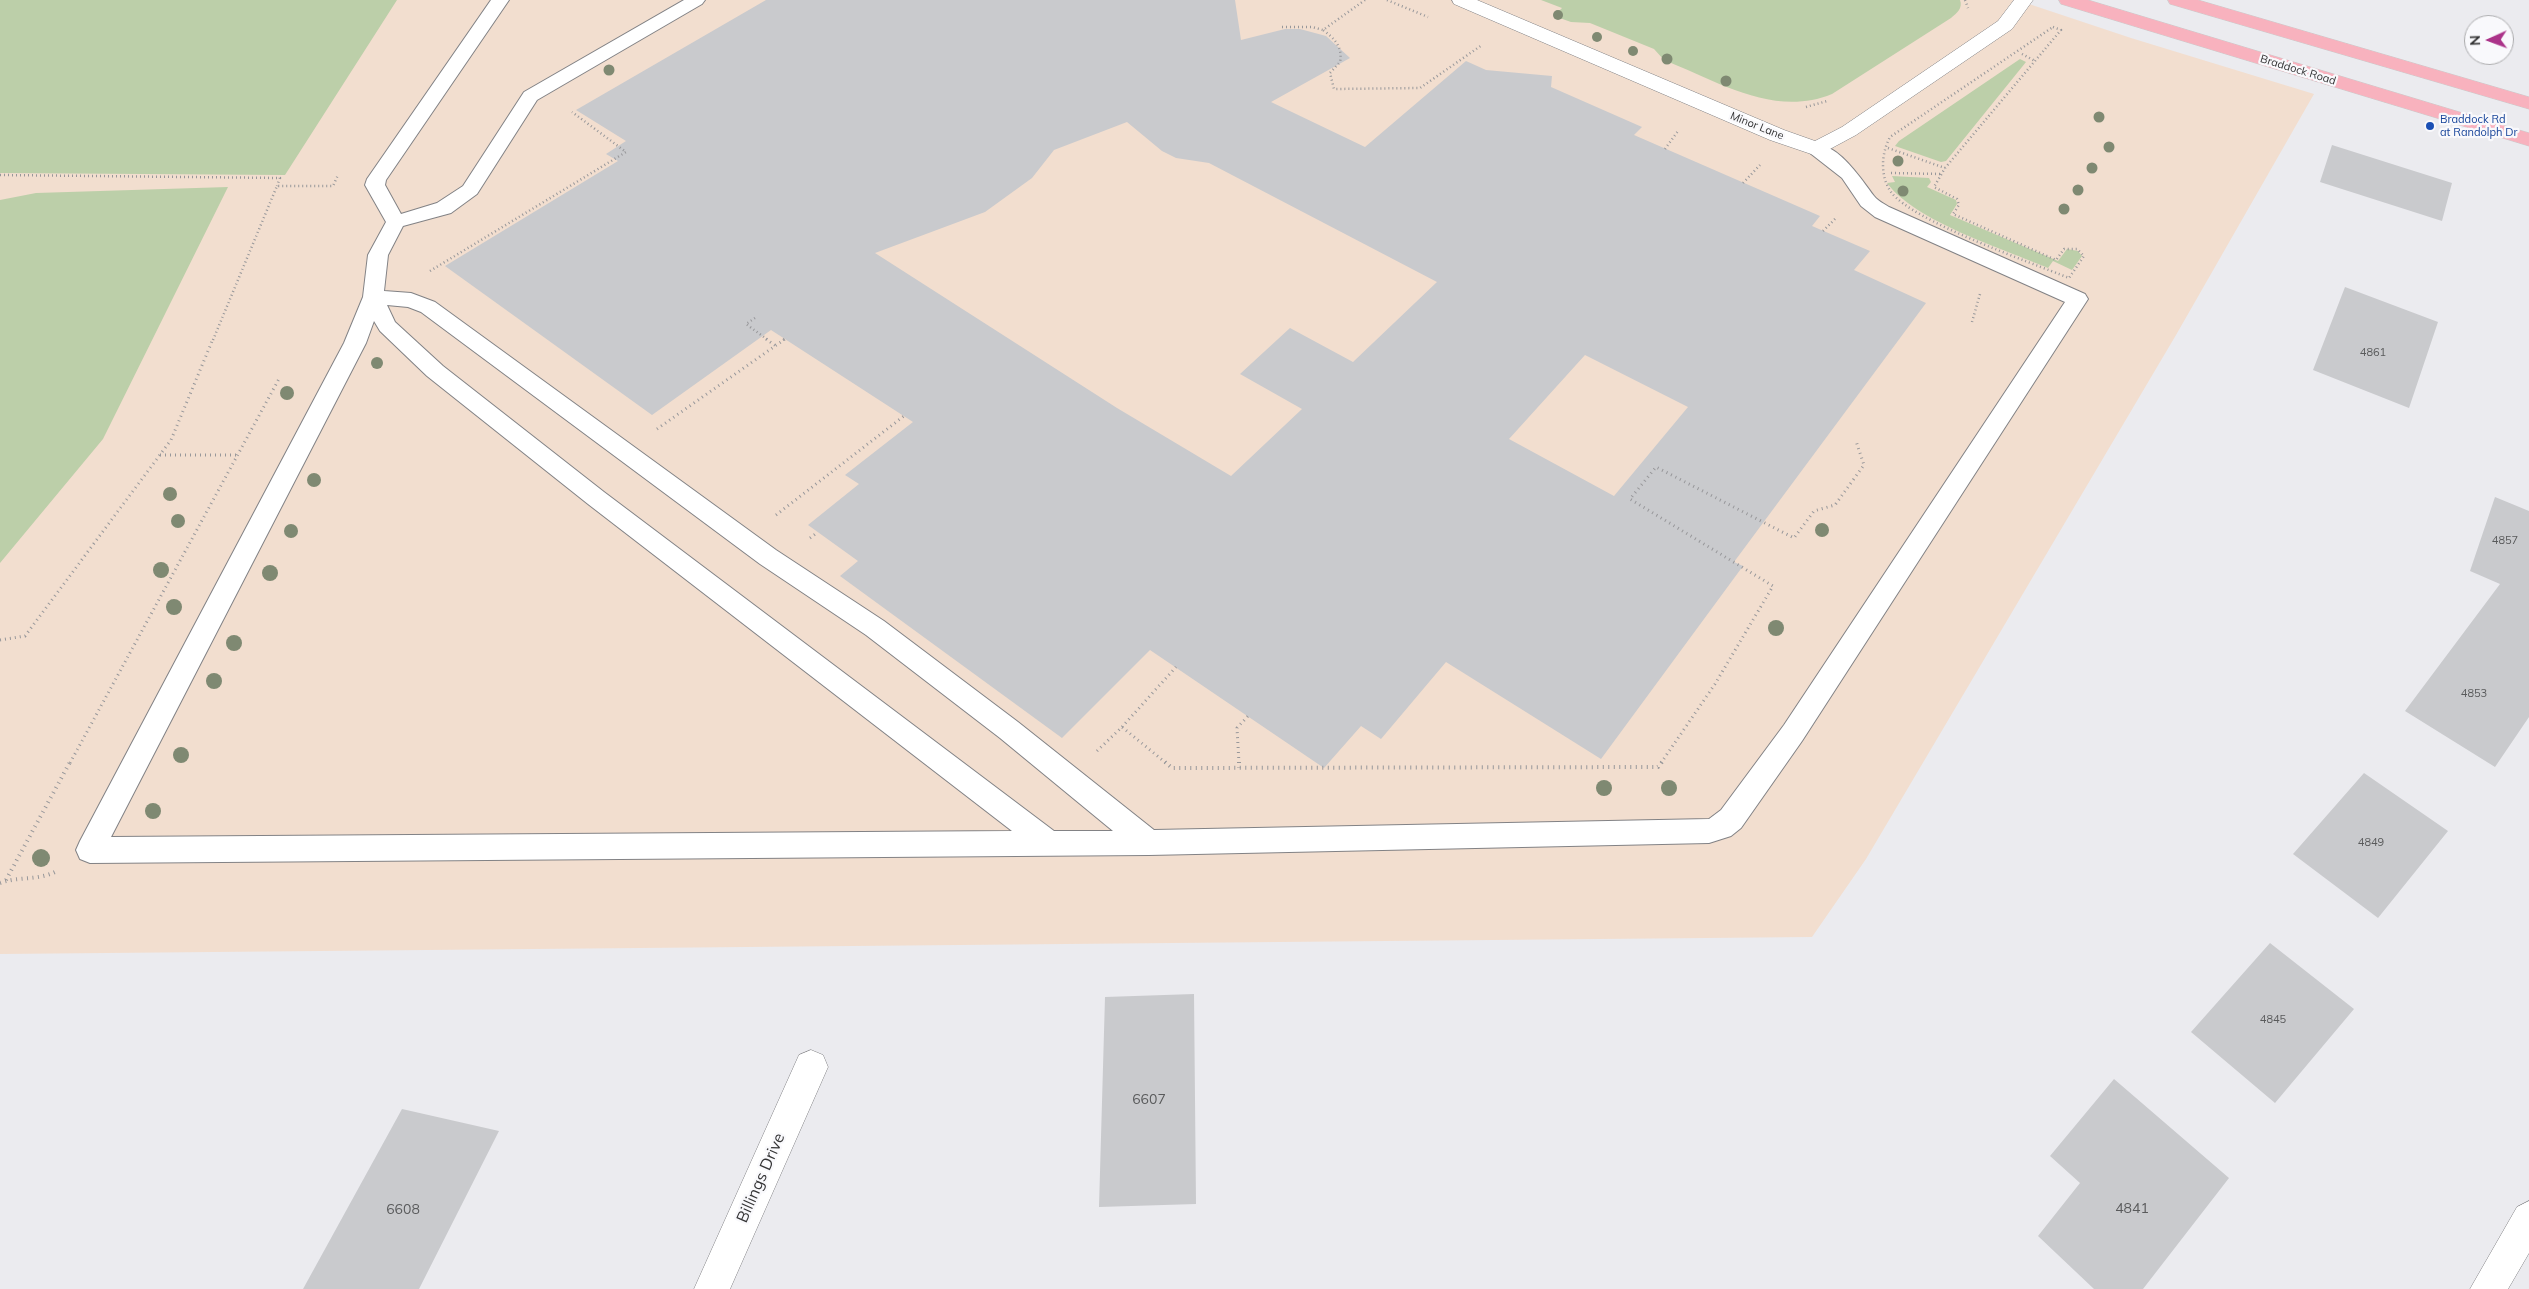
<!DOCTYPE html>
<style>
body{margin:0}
#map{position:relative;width:2529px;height:1289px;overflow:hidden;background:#ebebef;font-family:Mulish,sans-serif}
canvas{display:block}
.north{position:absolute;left:2464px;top:15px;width:50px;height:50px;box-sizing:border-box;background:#f9f9fc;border:1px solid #aaaaac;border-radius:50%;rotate:268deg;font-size:14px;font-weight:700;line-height:20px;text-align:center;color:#343435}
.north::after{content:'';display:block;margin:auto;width:18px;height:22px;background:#ab3389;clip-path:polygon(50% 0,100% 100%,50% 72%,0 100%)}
</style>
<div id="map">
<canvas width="2529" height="1289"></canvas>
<div class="north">N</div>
</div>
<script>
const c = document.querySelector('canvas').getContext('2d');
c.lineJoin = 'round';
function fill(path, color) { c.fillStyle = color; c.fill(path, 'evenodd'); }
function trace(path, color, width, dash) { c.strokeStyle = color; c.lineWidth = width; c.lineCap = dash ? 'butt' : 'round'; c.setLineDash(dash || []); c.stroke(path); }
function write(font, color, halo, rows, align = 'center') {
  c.font = font + ' Mulish,sans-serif'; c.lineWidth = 4.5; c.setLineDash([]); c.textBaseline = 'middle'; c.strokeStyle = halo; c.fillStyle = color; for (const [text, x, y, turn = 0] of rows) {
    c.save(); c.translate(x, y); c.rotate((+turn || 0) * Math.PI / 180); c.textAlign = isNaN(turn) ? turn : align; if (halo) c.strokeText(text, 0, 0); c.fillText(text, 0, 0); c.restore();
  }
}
const education = new Path2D(`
 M0 0H2017L2131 38 2314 94 2176 335 1866 859 1812 937 0 954Z`);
const green = new Path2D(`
 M0 0H397L285 175 0 173Z
 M1541 0H1960C1963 8 1957 13 1951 18L1832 94C1774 118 1717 81 1664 60L1654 49 1590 23 1571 22 1554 16 1562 8Z
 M2020 59 2026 62 1946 161 1941 162 1895 146 1899 141Z
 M1892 176 1929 178 1931 182 1927 187 1956 200 1957 204 1950 215 2058 261 2067 249 2078 251 2082 256 2072 270 2053 261 2048 268C2002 248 1916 222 1887 183L1895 182Z
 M228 187 103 439 0 563V200L36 193Z`);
const building = new Path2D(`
 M766 0H1235L1241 40 1285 29H1300L1326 36 1350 58 1271 102 1365 147 1466 61 1486 70 1552 76 1551 87 1642 127 1634 135 1820 216 1812 226 1870 251 1854 270 1926 303 1734 562 1743 566 1601 759 1446 662 1381 739 1361 726 1324 768 1150 650 1062 738 840 576 858 561 808 525 859 484 845 475 913 422 771 330 652 415 445 266 618 161 606 154 626 141 576 110ZM1127 122 1162 151 1176 158 1209 163 1437 282 1353 362 1290 328 1240 374 1302 409 1231 476 1117 408 875 253 985 212 1032 178 1054 150ZM1585 355 1688 407 1614 496 1509 439Z
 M2332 145 2452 183 2442 221 2320 182Z
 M2345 287 2438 322 2409 408 2313 370Z
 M2495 497 2529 511V717L2495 767 2405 711 2500 584 2470 571Z
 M2364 773 2448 831 2378 918 2293 854Z
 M2270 943 2354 1009 2275 1103 2191 1032Z
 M1194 994 1196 1204 1099 1207 1105 997Z
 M2114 1079 2229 1178 2143 1289H2094L2038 1236 2080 1183 2050 1156Z
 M402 1109 499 1131 419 1289H303Z`);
const pathFar2 = new Path2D(`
 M1365 0 1323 30C1334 38 1343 47 1340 62L1330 73 1334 89 1420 88 1482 45
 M1387 0 1428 17
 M1965 0 1968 8
 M1282 27H1312L1323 30
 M2053 27 2061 30 1945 168 1934 187 1957 199 1959 205 1953 214 2056 260 2064 249H2077L2084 256 2069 278C2030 262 1912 221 1891 192 1880 176 1881 154 1890 137Z
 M2022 54 2035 61
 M1806 107 1827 101
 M1888 148 1945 168
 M1665 149 1678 131
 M1891 173 1942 174
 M0 175 280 178 277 186
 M1743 183 1760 165
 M1823 231 1836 218
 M430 271 626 152 572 112
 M755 318 746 324 768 340
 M1972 322 1980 294
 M213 340 277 186H333L338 175
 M783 340 785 339`);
const pathFar1 = new Path2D(`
 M766 339 776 346
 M657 429 785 339
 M160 455H238
 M776 515 904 416
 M810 538 818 532
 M0 640 25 636 171 440 213 339
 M1122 727 1176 667
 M1097 751 1122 727 1166 763
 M70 763 280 377
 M1239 763 1237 728 1248 716
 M1661 763 1715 684 1773 586 1630 499 1656 467 1794 538 1814 511 1835 505 1864 465 1856 441`);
const path = new Path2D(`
 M1165 762 1172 768 1658 767 1662 762
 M1239 762V768
 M6 880 70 762
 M0 883C19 876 38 881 57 871`);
const lane = new Path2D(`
 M491 0H509L386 180 385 185 401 214 437 203 463 186 524 92 684 0H705L702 4 537 100 477 194 451 213 403 226 388 255 384 291 411 293 435 302 776 550 884 621 1018 722 1154 830 1709 819 1721 810 1784 725 2065 302 1875 217 1861 206 1842 178 1810 153 1808 149 1810 145C1835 138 1861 179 1874 196 1877 200 1884 204 1889 207L2085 294 2088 299 1802 741 1741 828 1731 836 1709 843 1149 855 90 863 80 859 76 850 80 841 344 343 363 297 368 255 386 222 365 185 367 179ZM387 305 408 307 421 312 760 564 866 635 1000 738 1113 831H1054L604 492 443 366 395 322ZM374 321 380 331 427 376 588 504 1012 831 111 837 366 343Z`);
const street = new Path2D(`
 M1452 0H1477L1784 130 1815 141 1842 127 1998 21 2014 0H2033L2012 29 1856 135 1817 156 1770 140 1454 4Z
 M811 1050 823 1055 828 1067 730 1289H694L799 1055Z
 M2529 1201V1253L2508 1289H2470L2517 1207Z`);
const primary = new Path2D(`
 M2059 0H2088L2529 133V146L2061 4Z
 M2168 0H2198L2529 97V109L2170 4Z`);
const trees = [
 [1558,15,5],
 [1597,37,5],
 [1633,51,5],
 [1667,59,5.5],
 [609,70,5.5],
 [1726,81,5.5],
 [2099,117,5.5],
 [2109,147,5.5],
 [1898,161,5.5],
 [2092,168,5.5],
 [2078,190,5.5],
 [1903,191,5.5],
 [2064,209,5.5],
 [377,363,6],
 [287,393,7],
 [314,480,7],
 [170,494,7],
 [178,521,7],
 [1822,530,7],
 [291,531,7],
 [161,570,8],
 [270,573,8],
 [174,607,8],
 [1776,628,8],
 [234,643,8],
 [214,681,8],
 [181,755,8],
 [1604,788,8],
 [1669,788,8],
 [153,811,8],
 [41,858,9]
];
const markers = [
 [2430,126,5,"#1a4fb4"]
];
const farStreetnames = [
 ["Braddock Road",2298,70,17],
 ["Minor Lane",1757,126,22]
];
const farTransitnames = [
 ["Braddock Rd",2440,120],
 ["at Randolph Dr",2440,133]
];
const numberNames = [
 ["4861",2373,353],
 ["4857",2505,541],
 ["4853",2474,694],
 ["4849",2371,843],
 ["4845",2273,1020]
];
const nearNumbernames = [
 ["6607",1149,1100],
 ["4841",2132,1209],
 ["6608",403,1210]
];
const nearStreetnames = [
 ["Billings Drive",761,1178,-66]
];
fill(education, '#f2decf');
fill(green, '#bccfa9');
fill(building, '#c9cacd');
trace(lane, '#828285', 2);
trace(street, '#828285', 1);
trace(primary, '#cacaca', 1);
trace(pathFar2, '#97979a', 2.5, [1, 3]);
trace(pathFar1, '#97979a', 3, [1, 4]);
trace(path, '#97979a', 4, [1, 4.5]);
fill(lane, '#fff');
fill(street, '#fff');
fill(primary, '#f8b2be');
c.fillStyle = '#7f8972';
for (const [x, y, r] of trees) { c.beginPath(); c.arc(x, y, r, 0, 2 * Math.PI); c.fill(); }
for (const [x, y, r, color] of markers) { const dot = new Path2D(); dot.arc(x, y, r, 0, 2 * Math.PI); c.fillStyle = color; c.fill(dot); trace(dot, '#f9f9fc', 2); }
write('11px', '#343435', '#f9f9fc', farStreetnames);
write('11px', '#164399', '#f9f9fc', farTransitnames, 'left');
write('11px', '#595a5b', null, numberNames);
write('14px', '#595a5b', null, nearNumbernames);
write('16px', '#343435', '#f9f9fc', nearStreetnames);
</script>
